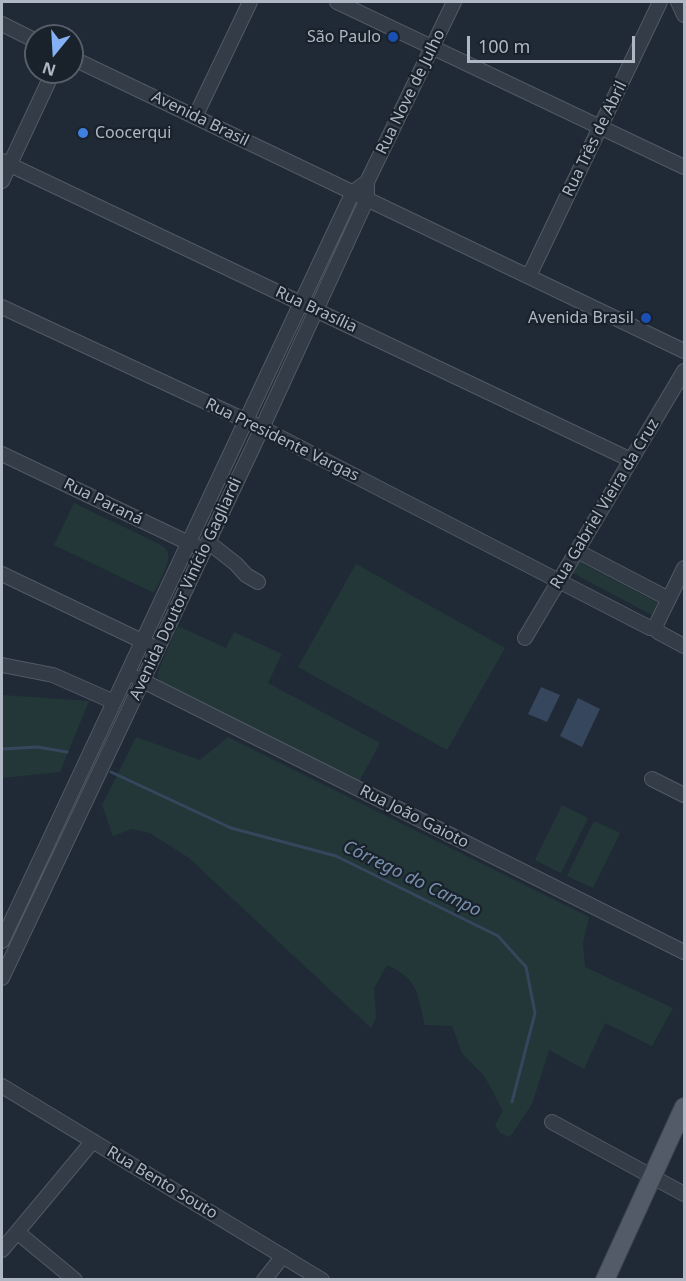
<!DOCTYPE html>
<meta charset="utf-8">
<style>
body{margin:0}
#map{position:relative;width:686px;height:1281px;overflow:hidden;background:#202a36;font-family:"Noto Sans",sans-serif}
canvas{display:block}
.frame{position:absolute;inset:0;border:3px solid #aeb7c3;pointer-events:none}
.north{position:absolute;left:24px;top:24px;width:60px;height:60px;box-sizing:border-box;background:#19212b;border:2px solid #555d68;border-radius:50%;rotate:198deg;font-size:16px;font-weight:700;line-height:24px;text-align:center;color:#aeb7c3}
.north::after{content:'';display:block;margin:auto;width:21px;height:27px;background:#83b1f4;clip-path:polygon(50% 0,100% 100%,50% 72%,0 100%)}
.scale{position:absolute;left:467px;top:36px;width:168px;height:27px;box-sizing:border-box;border:3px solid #aeb7c3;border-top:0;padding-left:8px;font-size:18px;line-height:21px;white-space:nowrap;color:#aeb7c3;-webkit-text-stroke:4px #19212b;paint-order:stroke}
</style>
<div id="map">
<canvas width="686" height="1281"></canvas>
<div class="frame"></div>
<div class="north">N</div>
<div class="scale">100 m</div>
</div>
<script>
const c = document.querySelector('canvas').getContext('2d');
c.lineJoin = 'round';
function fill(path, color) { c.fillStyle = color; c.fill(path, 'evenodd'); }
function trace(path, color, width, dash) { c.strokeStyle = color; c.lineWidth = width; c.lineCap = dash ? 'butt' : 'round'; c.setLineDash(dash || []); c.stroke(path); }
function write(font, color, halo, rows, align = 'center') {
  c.font = font + ' "Noto Sans",sans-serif'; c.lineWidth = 4.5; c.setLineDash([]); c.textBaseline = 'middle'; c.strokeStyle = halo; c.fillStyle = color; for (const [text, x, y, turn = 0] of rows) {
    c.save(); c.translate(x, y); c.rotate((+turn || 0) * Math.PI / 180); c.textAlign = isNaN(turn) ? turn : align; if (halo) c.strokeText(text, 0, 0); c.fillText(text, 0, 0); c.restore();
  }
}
const green = new Path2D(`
 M74 503 161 545C165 548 167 549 168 553 171 562 158 584 154 593L54 545Z
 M579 562 658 603 652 615 573 573Z
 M356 564 505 648 447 750 298 667Z
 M178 626 226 648 234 632 282 654 268 683 380 743 359 782 160 681 157 675 159 669Z
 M2 695 89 701 60 772 2 778Z
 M136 737 200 760 228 737 589 917 583 943 585 967 673 1008 652 1046 605 1023 584 1069 549 1050 532 1104 510 1137 500 1133 495 1125 503 1111 485 1077 462 1053 452 1026 425 1025C417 993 419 980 387 965L374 988 376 1018 371 1028 189 858 150 833 132 829 113 836 102 805Z
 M562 805 588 818 561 873 535 860Z
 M594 821 620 833 593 888 567 876Z`);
const water = new Path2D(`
 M541 687 560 695 547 722 528 714Z
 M578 698 600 709 582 747 560 736Z`);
const stream = new Path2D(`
 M2 749 37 747 67 752
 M111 772 231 828 336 856 498 936 526 967 535 1013 512 1102`);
const minor = new Path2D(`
 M337 2 684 167
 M678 2 684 15
 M2 24 36 41
 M72 58 684 351
 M195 117 250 2
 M2 161 631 460
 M2 181 53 72
 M529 276 660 2
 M2 307 262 428 650 628 653 627 656 625
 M2 454 197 547
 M208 542 236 564 246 575 258 582
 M577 551 669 599
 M2 574 148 644
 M656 625 684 568
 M656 625 658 632 684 646
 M525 638 684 371
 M2 665 53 675 114 702
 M137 678 684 952
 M652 779 684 795
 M2 941 353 192 367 182
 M2 978 262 428 367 199V182L454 2
 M2 1086 322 1280
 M552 1122 684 1194
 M17 1232 75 1280
 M2 1250 93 1141
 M264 1280 283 1256`);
const major = new Path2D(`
 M605 1280 684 1107`);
const markers = [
 [393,37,6,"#1a4fb4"],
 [83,133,6,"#3f7fe0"],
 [646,318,6,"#1a4fb4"]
];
const poiNames = [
 ["São Paulo",381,37],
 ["Coocerqui",95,133,"left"],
 ["Avenida Brasil",634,318]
];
const streetNames = [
 ["Rua Nove de Julho",411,92,-64],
 ["Avenida Brasil",200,119,26],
 ["Rua Três de Abril",595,139,-64],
 ["Rua Brasília",316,310,25],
 ["Rua Presidente Vargas",282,440,26],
 ["Rua Paraná",103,502,26],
 ["Rua Gabriel Vieira da Cruz",605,504,-59],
 ["Avenida Doutor Vinício Gagliardi",186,589,-65],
 ["Rua João Gaioto",414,817,27],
 ["Rua Bento Souto",162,1183,31]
];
const waterNames = [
 ["Córrego do Campo",412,879,26]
];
fill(green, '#233738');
fill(water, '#35465d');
trace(stream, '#35465d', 3);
trace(minor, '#515a64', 16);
trace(major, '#3d4550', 20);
trace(minor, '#343c47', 14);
trace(major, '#525b67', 18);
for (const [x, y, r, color] of markers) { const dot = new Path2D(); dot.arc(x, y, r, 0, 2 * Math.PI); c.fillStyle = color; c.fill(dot); trace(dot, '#19212b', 2); }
write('16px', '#aeb7c3', '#19212b', poiNames, 'right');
write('16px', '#aeb7c3', '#19212b', streetNames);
write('italic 18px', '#778eab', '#19212b', waterNames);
</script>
